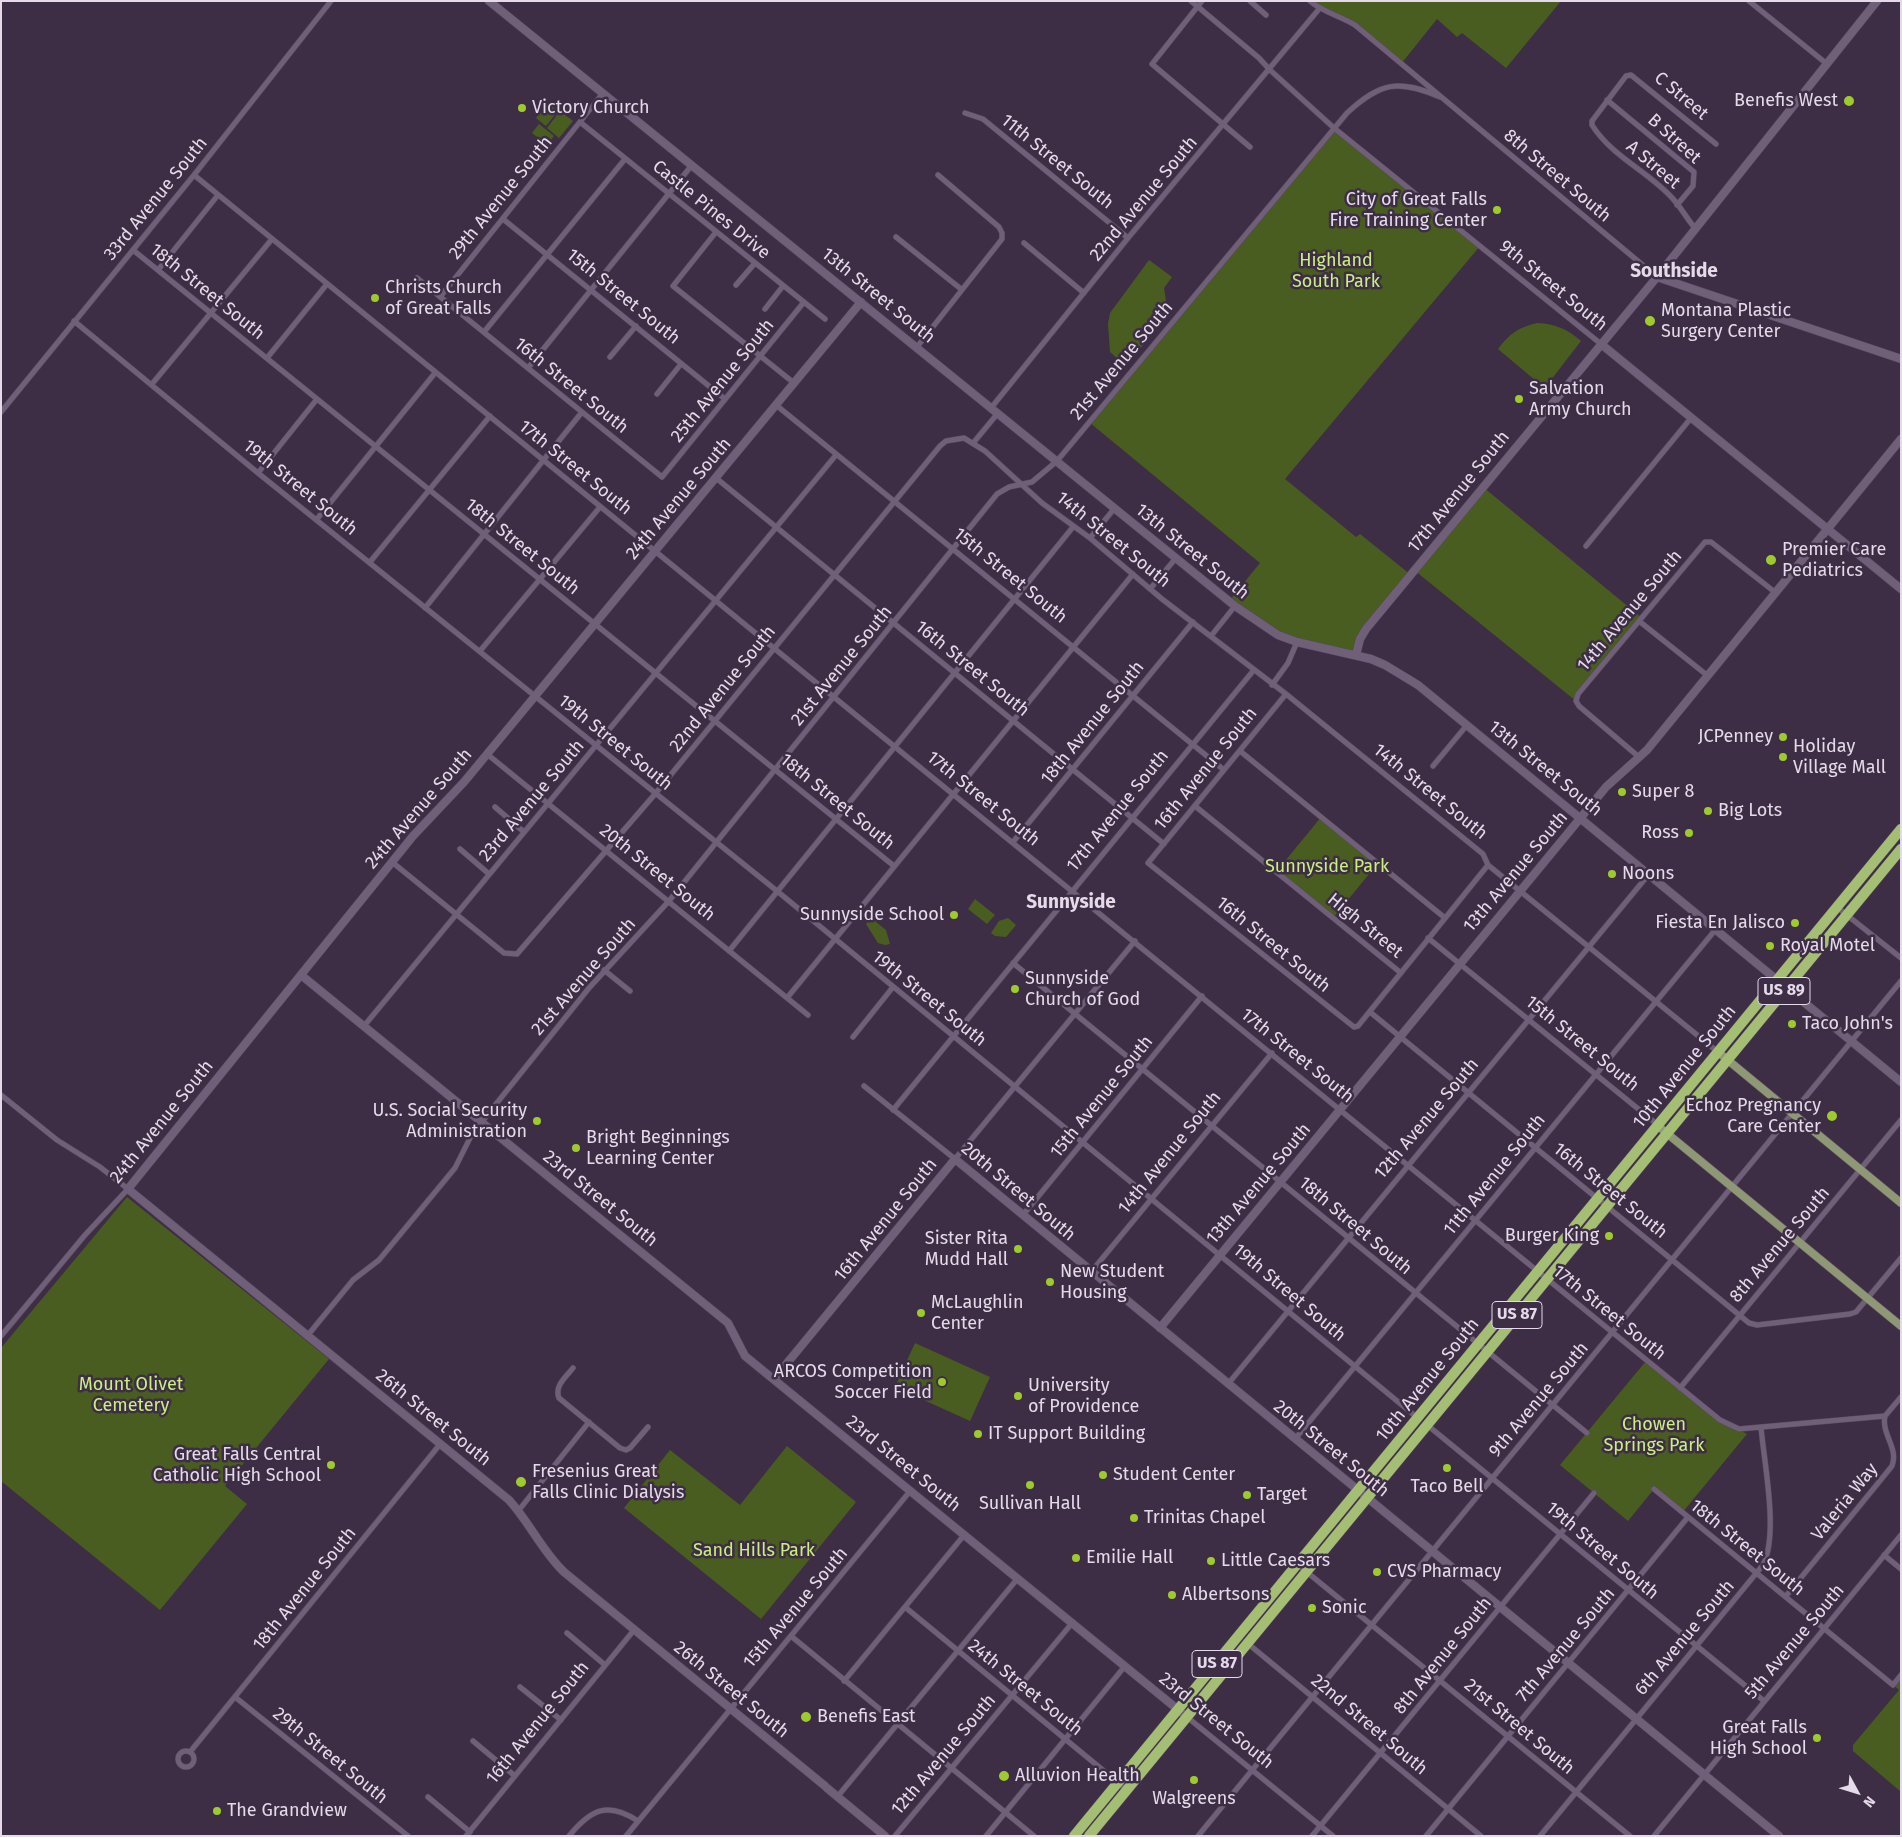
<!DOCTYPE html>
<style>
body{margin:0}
#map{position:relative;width:1902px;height:1837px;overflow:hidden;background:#3d2e45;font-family:"Fira Sans",sans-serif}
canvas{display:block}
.frame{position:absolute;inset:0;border:2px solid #e4dae9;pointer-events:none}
.north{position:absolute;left:1832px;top:1767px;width:50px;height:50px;-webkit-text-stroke:4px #3d2e45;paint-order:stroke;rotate:129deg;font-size:14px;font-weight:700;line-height:20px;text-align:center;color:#e4dae9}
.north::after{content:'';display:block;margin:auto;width:18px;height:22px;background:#e4dae9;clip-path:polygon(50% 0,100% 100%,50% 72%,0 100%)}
</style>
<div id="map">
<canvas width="1902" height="1837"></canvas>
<div class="frame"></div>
<div class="north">N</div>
</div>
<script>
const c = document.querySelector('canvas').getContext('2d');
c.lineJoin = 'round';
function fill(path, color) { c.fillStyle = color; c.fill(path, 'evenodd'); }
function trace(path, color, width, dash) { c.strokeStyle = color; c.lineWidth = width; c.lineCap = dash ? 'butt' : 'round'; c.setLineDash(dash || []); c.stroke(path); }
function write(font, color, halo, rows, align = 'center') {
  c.font = font + ' "Fira Sans",sans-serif'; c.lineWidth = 5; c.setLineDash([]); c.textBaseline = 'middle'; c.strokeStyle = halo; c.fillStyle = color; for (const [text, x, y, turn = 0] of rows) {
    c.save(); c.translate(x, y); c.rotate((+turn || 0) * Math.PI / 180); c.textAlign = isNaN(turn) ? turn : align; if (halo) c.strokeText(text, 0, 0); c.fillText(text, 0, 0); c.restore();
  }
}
const green = new Path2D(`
 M1310 1H1561L1506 68 1462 33 1457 37 1437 19 1401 64 1355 25Z
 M549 103 558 111 546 126 536 118Z
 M560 111 573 121 559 138 547 128Z
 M539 124 554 136 547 145 532 133Z
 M1334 128 1480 246 1285 479 1356 537 1360 534 1411 575 1366 629 1356 655 1278 635 1229 601 1260 563 1089 422Z
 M1149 260 1172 277 1164 288 1168 314 1126 366 1110 352 1108 324 1110 313Z
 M1537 323C1556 324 1567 329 1581 341L1547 385 1542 386 1498 349C1509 334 1519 327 1537 323Z
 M1483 487 1642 618 1578 694 1576 701 1414 570Z
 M1322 816 1379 862 1333 918 1276 872Z
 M975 899 995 915 987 924 968 909Z
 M879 908 884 912 876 922 886 930 890 944 885 945 878 943 866 924Z
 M1008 918 1016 925 1006 937 995 936 991 933 999 921Z
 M127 1197 329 1359 225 1486 247 1504 160 1610 1 1481V1348Z
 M915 1343 990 1377 970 1421 895 1387Z
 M1646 1361 1720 1420 1747 1434 1682 1513 1654 1489 1628 1521 1560 1465Z
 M787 1446 856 1502 761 1619 624 1508 670 1450 740 1505Z
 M1901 1675V1792L1853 1751V1745L1899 1690 1893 1685Z`);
const street = new Path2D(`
 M1191 1 1259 58 1270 70 1334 128 1601 344
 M1202 1 1152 64 1250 147
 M1250 1 1266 15
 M1310 1C1323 12 1340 16 1355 25L1657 277
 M1749 1 1827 64
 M1607 100 1694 172 1693 186 1677 205
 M965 113 983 119 1128 238
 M580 122 825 319
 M194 175 1720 1420 1739 1429 1885 1416 1901 1397
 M503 219 725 399
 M1695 228C1687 219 1682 209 1674 200 1650 172 1613 158 1592 125V121L1626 76 1631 75 1716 144
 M716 232 673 286 794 383
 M896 237 961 289
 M1024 243 1084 293
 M133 250 894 866
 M158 270 218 195
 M417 278 662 477 804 302
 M736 285 755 263
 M440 297 603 93
 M765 309 783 286
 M74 321 258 473 777 891 1419 1419
 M484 332 625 159
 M917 347 1002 239V233L999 227 938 175
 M610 357 636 326
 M267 358 327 284
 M528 368 692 165
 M152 384 272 239
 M657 394 681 364
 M776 405 1224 770
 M991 408 1128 238 1319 9
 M1 412 194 175 331 1
 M974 442 998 413
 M258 473 317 399
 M716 478 1164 844
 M317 519 435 373
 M1090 538 1114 509
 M1586 546 1691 418
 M370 562 490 416
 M1150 589 1176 558
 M425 608 582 412
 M1639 621 1708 676
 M1211 636 1235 606
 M480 651 600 507
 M1272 685 1288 663 1297 642
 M1286 694 1148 863 1354 1027 1358 1026 1488 865
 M1240 751 1445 918
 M487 754 808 1015
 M1639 757 1579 706 1576 701 1578 694 1705 542H1711L1776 593
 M1433 766 1467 725
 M1195 806 1401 973
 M495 807 524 832
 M1013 842 1193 622
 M460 849 489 874
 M392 862 504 953 517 954 655 794 940 446 946 441 964 438 985 451 1042 503 1090 538 1162 599 1286 694 1483 854 1488 865 1718 1052
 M1838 908 1901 958
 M1428 938 1658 1125
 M729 951 1073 527
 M1013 963 1587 1433
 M604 970 630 991
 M787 998 1133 574
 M1370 1012 1749 1323 1757 1325 1850 1314 1856 1312 1901 1258
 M364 1026 836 455
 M853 1037 893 987
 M864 1086 955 1159 1135 941
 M1 1095 57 1140 100 1167 128 1189 85 1235 1 1336
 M893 1110 1253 671
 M1023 1215 1202 996
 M1091 1272 1272 1053
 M308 1335 353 1280 379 1260 455 1168 472 1134 589 988 669 901 997 494 1009 487 1032 482 1057 461 1347 113C1381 82 1398 79 1440 97
 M573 1368C566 1377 554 1386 559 1398L620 1448 626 1450 630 1448 648 1427
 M1228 1384 1649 874
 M1680 1388 1901 1120
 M1426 1424 1764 1701
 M1295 1439 1716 929
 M1654 1489 1893 1685 1901 1675
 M519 1510 589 1422
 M1884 1555 1901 1569
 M1297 1564 1630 1836
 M1786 1596 1892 1466C1899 1448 1881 1434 1885 1416
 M905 1607 1127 1790
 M567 1633 605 1665
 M791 1636 1034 1836
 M1246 1642 1481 1836
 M844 1681 965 1534
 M520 1687 561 1720
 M235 1697 408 1836
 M1187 1717 1333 1836
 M473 1741 515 1776
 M178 1759a8 8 0 1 1 16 0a8 8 0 1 1-16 0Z
 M190 1752 441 1443
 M838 1796 1018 1578
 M428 1797 470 1832
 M466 1836 634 1630
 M569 1836C591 1809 608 1801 638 1821
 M626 1836 911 1490
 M895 1836 1073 1622
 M986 1836 1125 1666
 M1198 1836 1901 981
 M1312 1836 1594 1493
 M1426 1836 1688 1517
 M1540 1836 1763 1565C1779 1534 1764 1463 1761 1427
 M1654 1836 1901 1535`);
const secondary = new Path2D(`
 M489 1 1235 606 1278 635 1297 642 1371 659 1385 665 1418 685 1901 1082
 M1657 277 1901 359
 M1601 344 1901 589
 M1356 655 1360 639 1366 629 1657 277 1877 1
 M301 975 728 1323 745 1356 1187 1717
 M1160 1328 1606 787 1647 750 1901 439
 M774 1379 955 1159 1779 1836
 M825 1786 564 1572C542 1551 530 1523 509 1500L128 1189 413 836 464 782 861 302
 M827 1788 885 1836`);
const primary = new Path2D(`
 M1718 1052 1901 1203
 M1658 1126 1901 1326`);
const highway = new Path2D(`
 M1074 1836 1901 829
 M1089 1836 1901 849`);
const markers = [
 [1849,101,6,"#9fca2e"],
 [522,108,5,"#9fca2e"],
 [1497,210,5,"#9fca2e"],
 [375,298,5,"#9fca2e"],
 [1650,321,6,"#9fca2e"],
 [1519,399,5,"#9fca2e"],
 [1771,560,6,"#9fca2e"],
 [1783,737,5,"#9fca2e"],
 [1783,757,5,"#9fca2e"],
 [1622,792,5,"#9fca2e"],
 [1708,811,5,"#9fca2e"],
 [1689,833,5,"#9fca2e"],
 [1612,874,5,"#9fca2e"],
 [954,915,5,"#9fca2e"],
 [1795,923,5,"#9fca2e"],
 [1770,946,5,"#9fca2e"],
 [1015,989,5,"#9fca2e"],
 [1792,1024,5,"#9fca2e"],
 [1832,1116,6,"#9fca2e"],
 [537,1121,5,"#9fca2e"],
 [576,1148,5,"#9fca2e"],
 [1609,1236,5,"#9fca2e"],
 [1018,1249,5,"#9fca2e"],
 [1050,1282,5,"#9fca2e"],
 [921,1313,5,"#9fca2e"],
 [942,1382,5,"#9fca2e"],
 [1018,1396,5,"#9fca2e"],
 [978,1434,5,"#9fca2e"],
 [331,1465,5,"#9fca2e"],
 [1447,1468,5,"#9fca2e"],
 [1103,1475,5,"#9fca2e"],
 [521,1482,6,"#9fca2e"],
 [1030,1485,5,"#9fca2e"],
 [1247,1495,5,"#9fca2e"],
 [1134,1518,5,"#9fca2e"],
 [1076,1558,5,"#9fca2e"],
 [1211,1561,5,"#9fca2e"],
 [1377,1572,5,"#9fca2e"],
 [1172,1595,5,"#9fca2e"],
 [1312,1608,5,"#9fca2e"],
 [806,1717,6,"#9fca2e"],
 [1817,1738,5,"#9fca2e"],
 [1004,1776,6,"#9fca2e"],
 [1194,1780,5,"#9fca2e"],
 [217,1811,5,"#9fca2e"]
];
const shields = [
 [1784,991,52],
 [1517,1315,50],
 [1217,1664,50]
];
const shieldNames = [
 ["US 89",1784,991],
 ["US 87",1517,1315],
 ["US 87",1217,1664]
];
const streetNames = [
 ["C Street",1681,96,40],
 ["B Street",1674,139,42],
 ["11th Street South",1057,162,39],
 ["A Street",1653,165,40],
 ["8th Street South",1557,176,40],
 ["29th Avenue South",501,198,-51],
 ["33rd Avenue South",156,199,-51],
 ["22nd Avenue South",1144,199,-50],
 ["Castle Pines Drive",711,210,39],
 ["9th Street South",1553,286,39],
 ["18th Street South",207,292,39],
 ["13th Street South",878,296,39],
 ["15th Street South",623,297,39],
 ["21st Avenue South",1122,361,-50],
 ["25th Avenue South",723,381,-51],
 ["16th Street South",571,386,39],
 ["17th Street South",575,468,39],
 ["19th Street South",300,488,39],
 ["17th Avenue South",1459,492,-51],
 ["24th Avenue South",679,499,-50],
 ["14th Street South",1113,540,39],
 ["18th Street South",522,547,39],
 ["13th Street South",1192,552,39],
 ["15th Street South",1010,576,39],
 ["14th Avenue South",1630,611,-50],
 ["21st Avenue South",842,666,-51],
 ["16th Street South",972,669,39],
 ["22nd Avenue South",723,689,-51],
 ["18th Avenue South",1093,723,-51],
 ["19th Street South",615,743,39],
 ["16th Avenue South",1206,769,-51],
 ["13th Street South",1545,769,39],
 ["14th Street South",1430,792,39],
 ["17th Street South",983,799,39],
 ["23rd Avenue South",532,801,-50],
 ["18th Street South",837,802,39],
 ["24th Avenue South",419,809,-49],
 ["17th Avenue South",1118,811,-51],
 ["13th Avenue South",1516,872,-50],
 ["20th Street South",657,873,39],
 ["High Street",1365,926,39],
 ["16th Street South",1273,945,39],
 ["21st Avenue South",584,977,-49],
 ["19th Street South",929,999,39],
 ["15th Street South",1582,1044,39],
 ["17th Street South",1297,1056,39],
 ["10th Avenue South",1685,1067,-51],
 ["15th Avenue South",1102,1097,-51],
 ["12th Avenue South",1427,1119,-50],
 ["24th Avenue South",162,1122,-51],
 ["14th Avenue South",1170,1153,-51],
 ["11th Avenue South",1495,1175,-51],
 ["13th Avenue South",1259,1184,-50],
 ["16th Street South",1610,1191,39],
 ["20th Street South",1018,1192,40],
 ["23rd Street South",600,1199,39],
 ["16th Avenue South",886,1220,-51],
 ["18th Street South",1355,1226,40],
 ["8th Avenue South",1780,1245,-50],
 ["19th Street South",1289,1293,40],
 ["17th Street South",1609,1313,39],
 ["10th Avenue South",1428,1380,-51],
 ["9th Avenue South",1539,1400,-50],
 ["26th Street South",433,1418,39],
 ["20th Street South",1331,1449,39],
 ["23rd Street South",903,1464,39],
 ["Valeria Way",1845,1502,-51],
 ["18th Street South",1747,1548,39],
 ["19th Street South",1602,1551,40],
 ["18th Avenue South",305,1589,-51],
 ["15th Avenue South",796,1608,-50],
 ["6th Avenue South",1685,1638,-50],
 ["5th Avenue South",1795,1642,-50],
 ["7th Avenue South",1566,1645,-50],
 ["8th Avenue South",1443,1656,-51],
 ["24th Street South",1025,1688,39],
 ["26th Street South",731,1690,39],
 ["23rd Street South",1216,1721,39],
 ["16th Avenue South",538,1723,-51],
 ["22nd Street South",1369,1725,40],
 ["21st Street South",1519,1727,40],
 ["12th Avenue South",944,1755,-50],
 ["29th Street South",330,1756,39]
];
const poiNames = [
 ["Benefis West",1838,101,"right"],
 ["Victory Church",532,108],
 ["City of Great Falls",1487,200,"right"],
 ["Fire Training Center",1487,221,"right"],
 ["Christs Church",385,288],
 ["of Great Falls",385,309],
 ["Montana Plastic",1661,311],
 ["Surgery Center",1661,332],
 ["Salvation",1529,389],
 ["Army Church",1529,410],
 ["Premier Care",1782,550],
 ["Pediatrics",1782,571],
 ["JCPenney",1773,737,"right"],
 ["Holiday",1793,747],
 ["Village Mall",1793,768],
 ["Super 8",1632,792],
 ["Big Lots",1718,811],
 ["Ross",1679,833,"right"],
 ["Noons",1622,874],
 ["Sunnyside School",944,915,"right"],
 ["Fiesta En Jalisco",1785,923,"right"],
 ["Royal Motel",1780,946],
 ["Sunnyside",1025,979],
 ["Church of God",1025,1000],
 ["Taco John's",1802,1024],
 ["Echoz Pregnancy",1821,1106,"right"],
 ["Care Center",1821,1127,"right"],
 ["U.S. Social Security",527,1111,"right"],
 ["Administration",527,1132,"right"],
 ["Bright Beginnings",586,1138],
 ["Learning Center",586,1159],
 ["Burger King",1599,1236,"right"],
 ["Sister Rita",1008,1239,"right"],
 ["Mudd Hall",1008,1260,"right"],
 ["New Student",1060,1272],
 ["Housing",1060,1293],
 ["McLaughlin",931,1303],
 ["Center",931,1324],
 ["ARCOS Competition",932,1372,"right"],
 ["Soccer Field",932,1393,"right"],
 ["University",1028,1386],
 ["of Providence",1028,1407],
 ["IT Support Building",988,1434],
 ["Great Falls Central",321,1455,"right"],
 ["Catholic High School",321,1476,"right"],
 ["Fresenius Great",532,1472],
 ["Falls Clinic Dialysis",532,1493],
 ["Student Center",1113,1475],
 ["Taco Bell",1447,1487,"center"],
 ["Target",1257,1495],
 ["Sullivan Hall",1030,1504,"center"],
 ["Trinitas Chapel",1144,1518],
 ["Emilie Hall",1086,1558],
 ["Little Caesars",1221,1561],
 ["CVS Pharmacy",1387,1572],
 ["Albertsons",1182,1595],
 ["Sonic",1322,1608],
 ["Benefis East",817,1717],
 ["Great Falls",1807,1728,"right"],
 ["High School",1807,1749,"right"],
 ["Alluvion Health",1015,1776],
 ["Walgreens",1194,1799,"center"],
 ["The Grandview",227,1811]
];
const parkNames = [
 ["Highland",1336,261],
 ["South Park",1336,282],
 ["Sunnyside Park",1327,867],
 ["Mount Olivet",131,1385],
 ["Cemetery",131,1406],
 ["Chowen",1654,1425],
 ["Springs Park",1654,1446],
 ["Sand Hills Park",754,1551]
];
const neighbourhoodNames = [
 ["Southside",1674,272],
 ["Sunnyside",1071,903]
];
fill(green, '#4a5d20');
trace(street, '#56495c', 6);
trace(secondary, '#56495c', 9);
trace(primary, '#56495c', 9);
trace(highway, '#56495c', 11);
trace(street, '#705f78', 5);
trace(secondary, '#705f78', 8);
trace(primary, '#8f9875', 8);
trace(highway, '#a4be73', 10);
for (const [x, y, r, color] of markers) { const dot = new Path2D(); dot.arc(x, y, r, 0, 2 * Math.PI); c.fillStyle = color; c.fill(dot); trace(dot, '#3d2e45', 2); }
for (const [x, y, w] of shields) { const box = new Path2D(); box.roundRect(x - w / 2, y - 13.5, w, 27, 4); c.fillStyle = '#3d2e45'; c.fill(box); trace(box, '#e4dae9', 1); }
write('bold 16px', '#e4dae9', null, shieldNames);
write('18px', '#e4dae9', '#3d2e45', streetNames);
write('18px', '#e4dae9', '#3d2e45', poiNames, 'left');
write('18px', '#c9ef7e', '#3d2e45', parkNames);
write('bold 19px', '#e4dae9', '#3d2e45', neighbourhoodNames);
</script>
